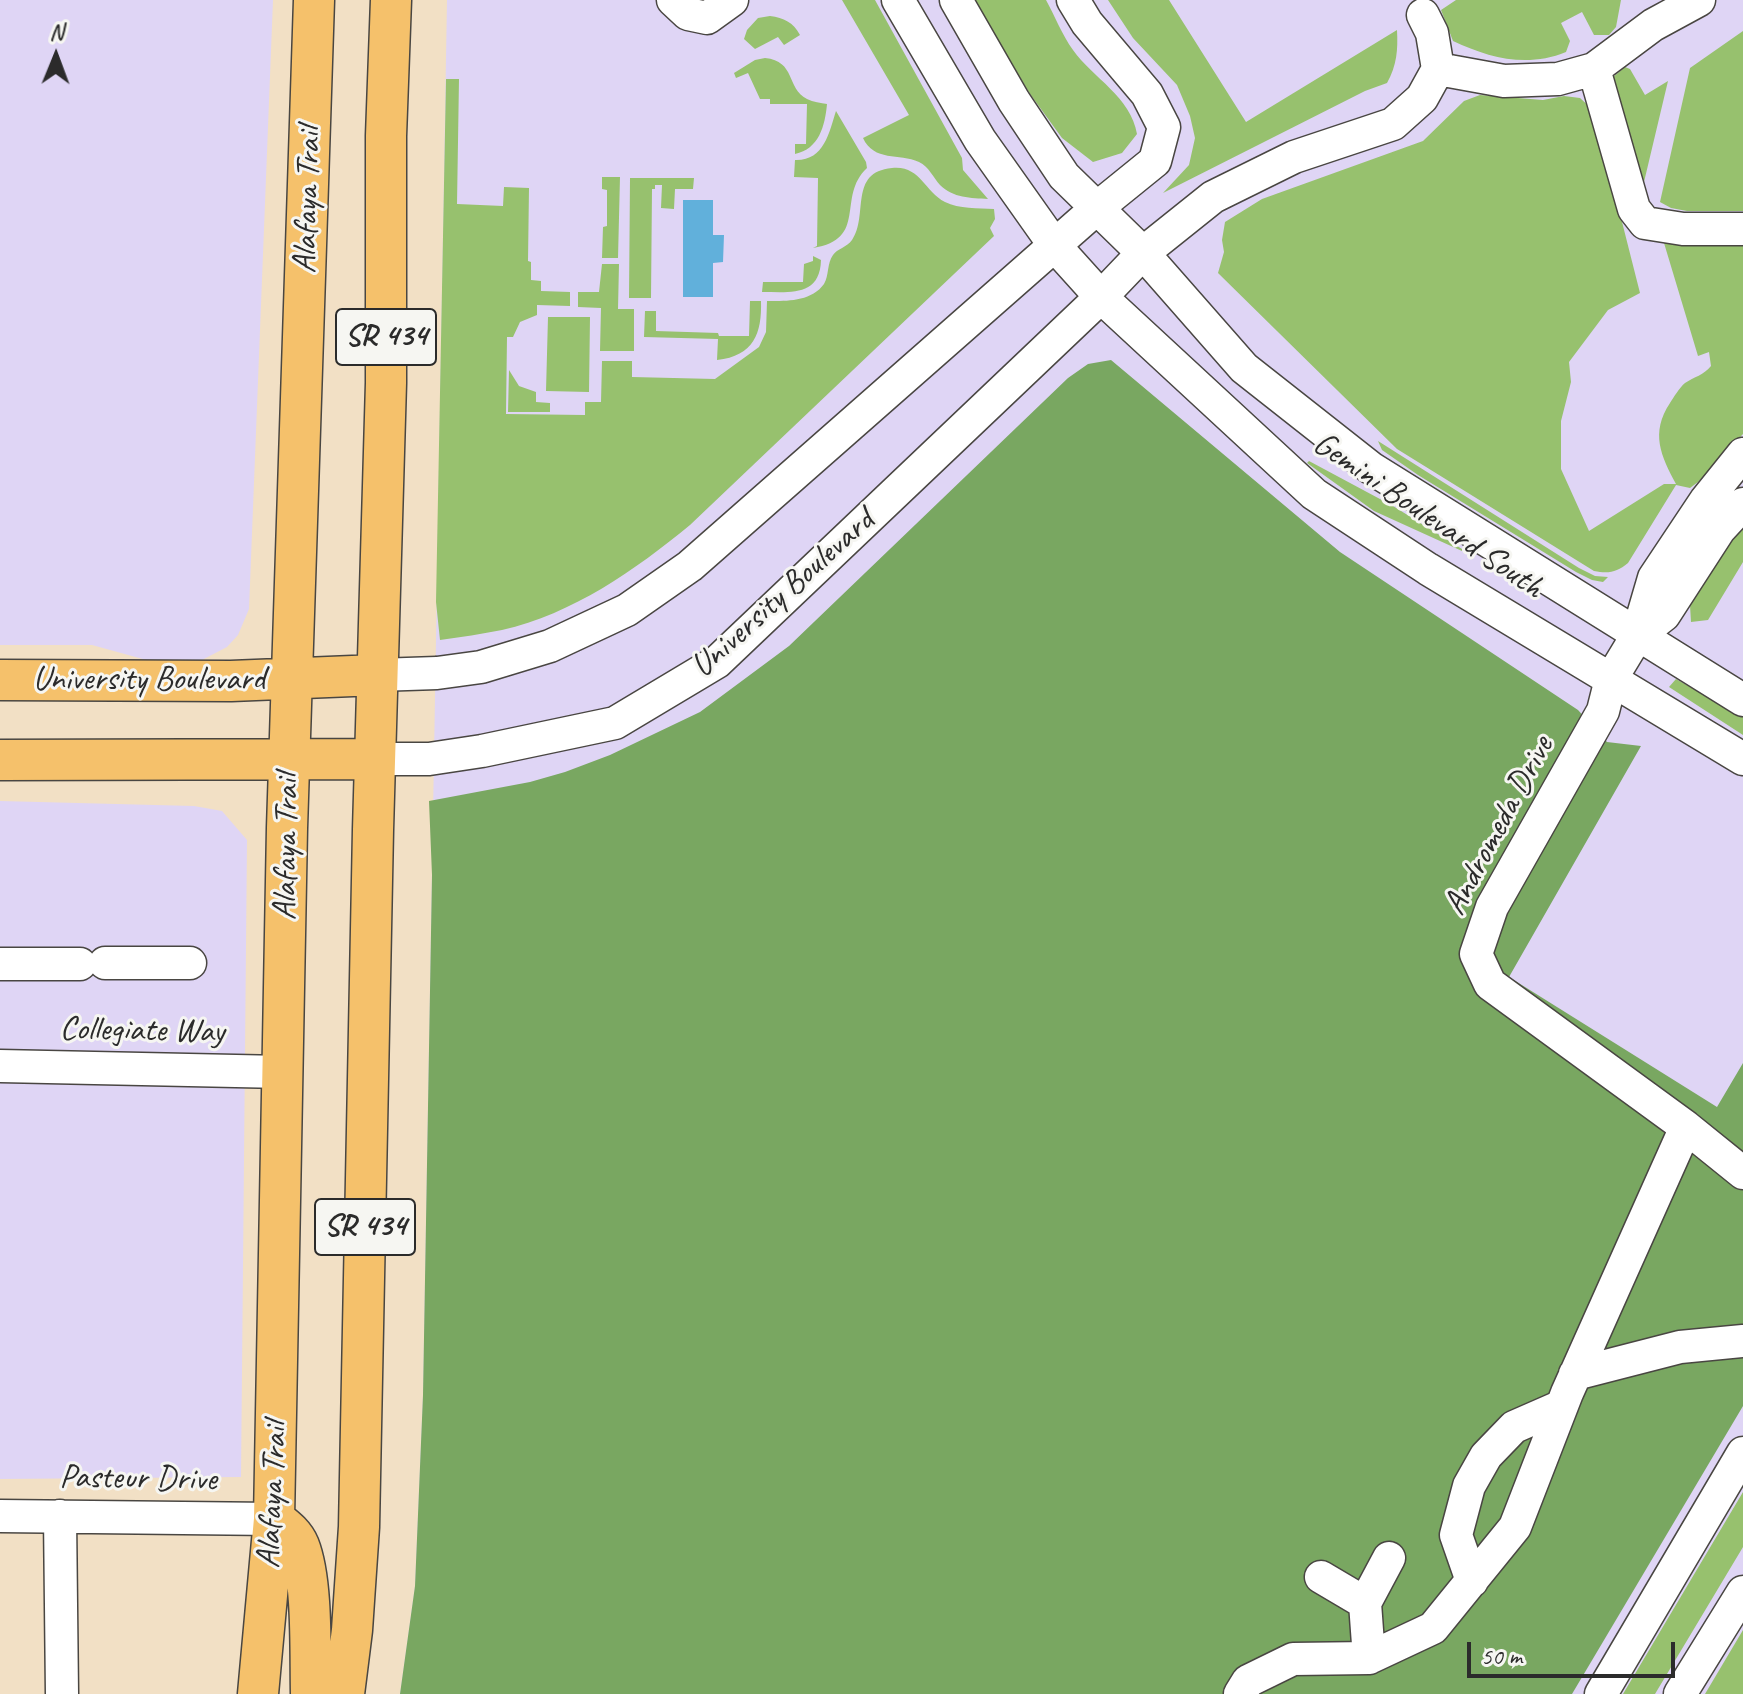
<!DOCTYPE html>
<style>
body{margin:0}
#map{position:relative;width:1743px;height:1694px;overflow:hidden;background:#f2e0c5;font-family:Caveat,sans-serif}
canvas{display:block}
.north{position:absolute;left:16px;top:16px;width:80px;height:80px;-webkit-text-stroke:6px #f6f6f2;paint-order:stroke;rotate:1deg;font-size:22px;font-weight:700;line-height:32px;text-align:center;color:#2b2b2b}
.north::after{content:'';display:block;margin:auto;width:28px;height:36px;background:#2b2b2b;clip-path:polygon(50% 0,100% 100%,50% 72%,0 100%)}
.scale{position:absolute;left:1467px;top:1642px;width:208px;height:36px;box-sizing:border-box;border:4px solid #2b2b2b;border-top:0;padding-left:10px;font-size:24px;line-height:28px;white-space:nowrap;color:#2b2b2b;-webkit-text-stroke:6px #f6f6f2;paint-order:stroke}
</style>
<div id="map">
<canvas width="1743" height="1694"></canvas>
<div class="north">N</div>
<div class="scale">50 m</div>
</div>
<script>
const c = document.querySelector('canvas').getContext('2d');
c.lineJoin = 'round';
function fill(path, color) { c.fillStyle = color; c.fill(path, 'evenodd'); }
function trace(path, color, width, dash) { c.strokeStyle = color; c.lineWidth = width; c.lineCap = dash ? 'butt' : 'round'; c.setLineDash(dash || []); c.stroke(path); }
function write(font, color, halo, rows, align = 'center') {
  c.font = font + ' Caveat,sans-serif'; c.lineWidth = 6; c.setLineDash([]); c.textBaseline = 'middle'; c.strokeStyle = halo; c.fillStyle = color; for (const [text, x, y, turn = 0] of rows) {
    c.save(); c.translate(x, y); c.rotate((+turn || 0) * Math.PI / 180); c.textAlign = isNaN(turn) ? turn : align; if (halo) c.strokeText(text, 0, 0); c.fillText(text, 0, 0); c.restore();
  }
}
const built = new Path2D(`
 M0 0H273L249 609 238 635 227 647 202 660 150 661 92 645H0Z
 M447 0H1743V1694H400L415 1586 423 1395Z
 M0 801 194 806 222 811 247 840 241 1477 0 1479Z`);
const green = new Path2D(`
 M842 0H875L962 158 963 170 988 199C971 198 953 198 940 185 933 177 929 167 919 162 899 153 874 162 863 138L909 115Z
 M974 0H1046C1055 16 1062 35 1073 50 1093 78 1131 97 1137 134L1122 153 1093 162 1062 138 1030 94Z
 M1108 0H1169L1246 122 1397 30C1398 50 1397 65 1387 83L1365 91 1163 193 1189 165 1195 138 1190 116 1177 85 1133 38Z
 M1456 0H1621L1616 27 1609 35H1594L1582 12 1561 23 1570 41 1566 52C1527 68 1489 58 1453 41L1441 10Z
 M770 16C784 18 793 22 800 35L784 45 778 37 755 49 744 39 747 30 758 18Z
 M1743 31V211H1687L1671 208 1660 202 1690 68Z
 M765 58C796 61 786 88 807 99 813 102 821 103 827 104 825 126 819 149 795 154V144H806L807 104H770V99H760L748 73 736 78 734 73 755 60Z
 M1625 67 1630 69 1645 95 1668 81 1644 182 1637 186 1613 77Z
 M446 79H459L457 204 503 206 504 187 529 188 528 261 531 262V280L541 281V291L570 292V306L537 305V315L520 322 513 337H507L506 414 585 415V402H601L602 361H632V377L715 379 759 347 766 332 767 301C786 301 811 302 824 284 829 276 827 263 833 255 837 249 847 247 852 240 869 216 848 172 892 168 920 165 924 191 945 202 959 209 978 208 994 209L995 219 990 228 994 236 690 525C635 570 573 614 502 630 482 634 461 637 440 640L436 602Z
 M1480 95 1543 100 1564 96 1580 98 1592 109 1599 131 1640 293 1608 310 1569 362 1571 382 1561 421V469L1589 531 1664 484H1676C1661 456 1650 433 1670 403 1674 397 1679 388 1685 383 1694 377 1704 375 1711 366L1709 352 1698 356 1664 243 1665 239 1743 238V434L1698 482 1690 488 1676 485 1628 563C1617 572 1609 574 1594 571L1397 449 1218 273 1224 252 1222 240 1225 222 1262 199 1423 141 1464 101Z
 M836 111 866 162 867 168C836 197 869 239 813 248L817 246 818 178 794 177 795 160C824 161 829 133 836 111Z
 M602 177H620L618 258H602L603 227 607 226V190L602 189Z
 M630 178H694L693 189H675L674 209 661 208 662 185H655V189H652L651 298H629Z
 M813 256 821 260C820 297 790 292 762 292L763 282H803L804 264 813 261Z
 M602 264H619L618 309H634V351H600L601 308 578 307V292H599Z
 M750 301H761C762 333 754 356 717 360L718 339 644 337 645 311H656V331L718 333 719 336H749Z
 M548 317H590L589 392 546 391Z
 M509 370 519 386 536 392V402L550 403V412H508Z
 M1378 441 1579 568 1595 576 1608 577 1603 582 1592 580 1576 572 1418 475 1382 450Z
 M1309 461 1393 506 1462 549V551L1374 511 1307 463Z
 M1743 520V562L1708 620 1691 622 1690 605 1695 595Z
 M1676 679 1743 717V735L1669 687Z
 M1743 1492V1547L1655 1694H1623Z
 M1743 1630V1694H1705Z`);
const forest = new Path2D(`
 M1111 360 1340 552 1578 710 1607 742 1641 746 1509 977 1717 1107 1743 1063V1406L1572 1694H400L415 1586 423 1395 432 875 429 801 530 782 565 772 610 755 700 712 789 646 1068 378 1088 364Z`);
const water = new Path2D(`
 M683 200H713V235H724L723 262 713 263V297H683Z`);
const minor = new Path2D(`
 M673 0 688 14 707 18 732 0
 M898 0 980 140 1055 246 1101 297 1314 494 1428 569 1743 759
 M956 0 1014 101 1064 176 1143 253 1244 368 1371 468 1743 700
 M1438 69 1504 81 1558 79 1594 69 1653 25 1699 0
 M1594 69 1634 209 1645 223 1683 229H1743
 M1743 454 1706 500 1654 578 1637 636 1611 679 1603 711 1492 907 1476 954 1490 984 1686 1127 1743 1173
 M1637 636 1664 615 1719 530 1743 504
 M377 675 437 673 481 667 550 646 627 610 690 566 1097 208 1155 161 1164 127 1147 94 1087 23 1073 0
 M375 759H429L482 751 615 723 717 662 1101 297 1143 253 1213 197 1294 157 1393 124 1422 98 1438 69 1432 33 1423 15
 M105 963H190
 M0 964H80
 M0 1066 283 1072
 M1575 1374 1680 1347 1743 1341
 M0 1516 274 1519
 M60 1516 62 1694
 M1321 1577 1365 1603
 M1472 1581 1456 1535 1469 1486 1486 1456 1514 1427 1562 1406
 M1369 1658 1365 1603 1389 1558
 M1240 1694 1248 1681 1293 1659 1369 1658 1433 1628 1515 1527 1567 1393 1686 1127
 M1601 1694 1743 1453
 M1680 1694 1743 1592`);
const major = new Path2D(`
 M0 680 231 681 377 675
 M0 760 375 759
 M274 1519C284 1527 294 1534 299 1546 313 1581 310 1654 311 1694
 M258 1694 274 1519 287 828 314 0
 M344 1694 352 1630 359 1527 373 830 386 383V136L391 0`);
const shields = [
 [386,337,100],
 [365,1227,100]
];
const shieldNames = [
 ["SR 434",386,337],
 ["SR 434",365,1227]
];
const streetNames = [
 ["Alafaya Trail",308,200,-88],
 ["Gemini Boulevard South",1428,516,34],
 ["University Boulevard",783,594,-42],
 ["University Boulevard",149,680],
 ["Andromeda Drive",1499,826,-62],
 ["Alafaya Trail",287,847,-89],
 ["Collegiate Way",142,1031,1],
 ["Pasteur Drive",138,1479,1],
 ["Alafaya Trail",273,1495,-87]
];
fill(built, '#dfd5f5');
fill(green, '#97c16e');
fill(forest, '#79a761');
fill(water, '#61b0db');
trace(minor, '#494642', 35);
trace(major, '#494642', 43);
trace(minor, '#fff', 32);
trace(major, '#f5c16b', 40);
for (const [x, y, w] of shields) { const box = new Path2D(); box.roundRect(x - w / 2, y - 28, w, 56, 6); c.fillStyle = '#f6f6f2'; c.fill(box); trace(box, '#2b2b2b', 2); }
write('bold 32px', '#2b2b2b', null, shieldNames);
write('34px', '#2b2b2b', '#f6f6f2', streetNames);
</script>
